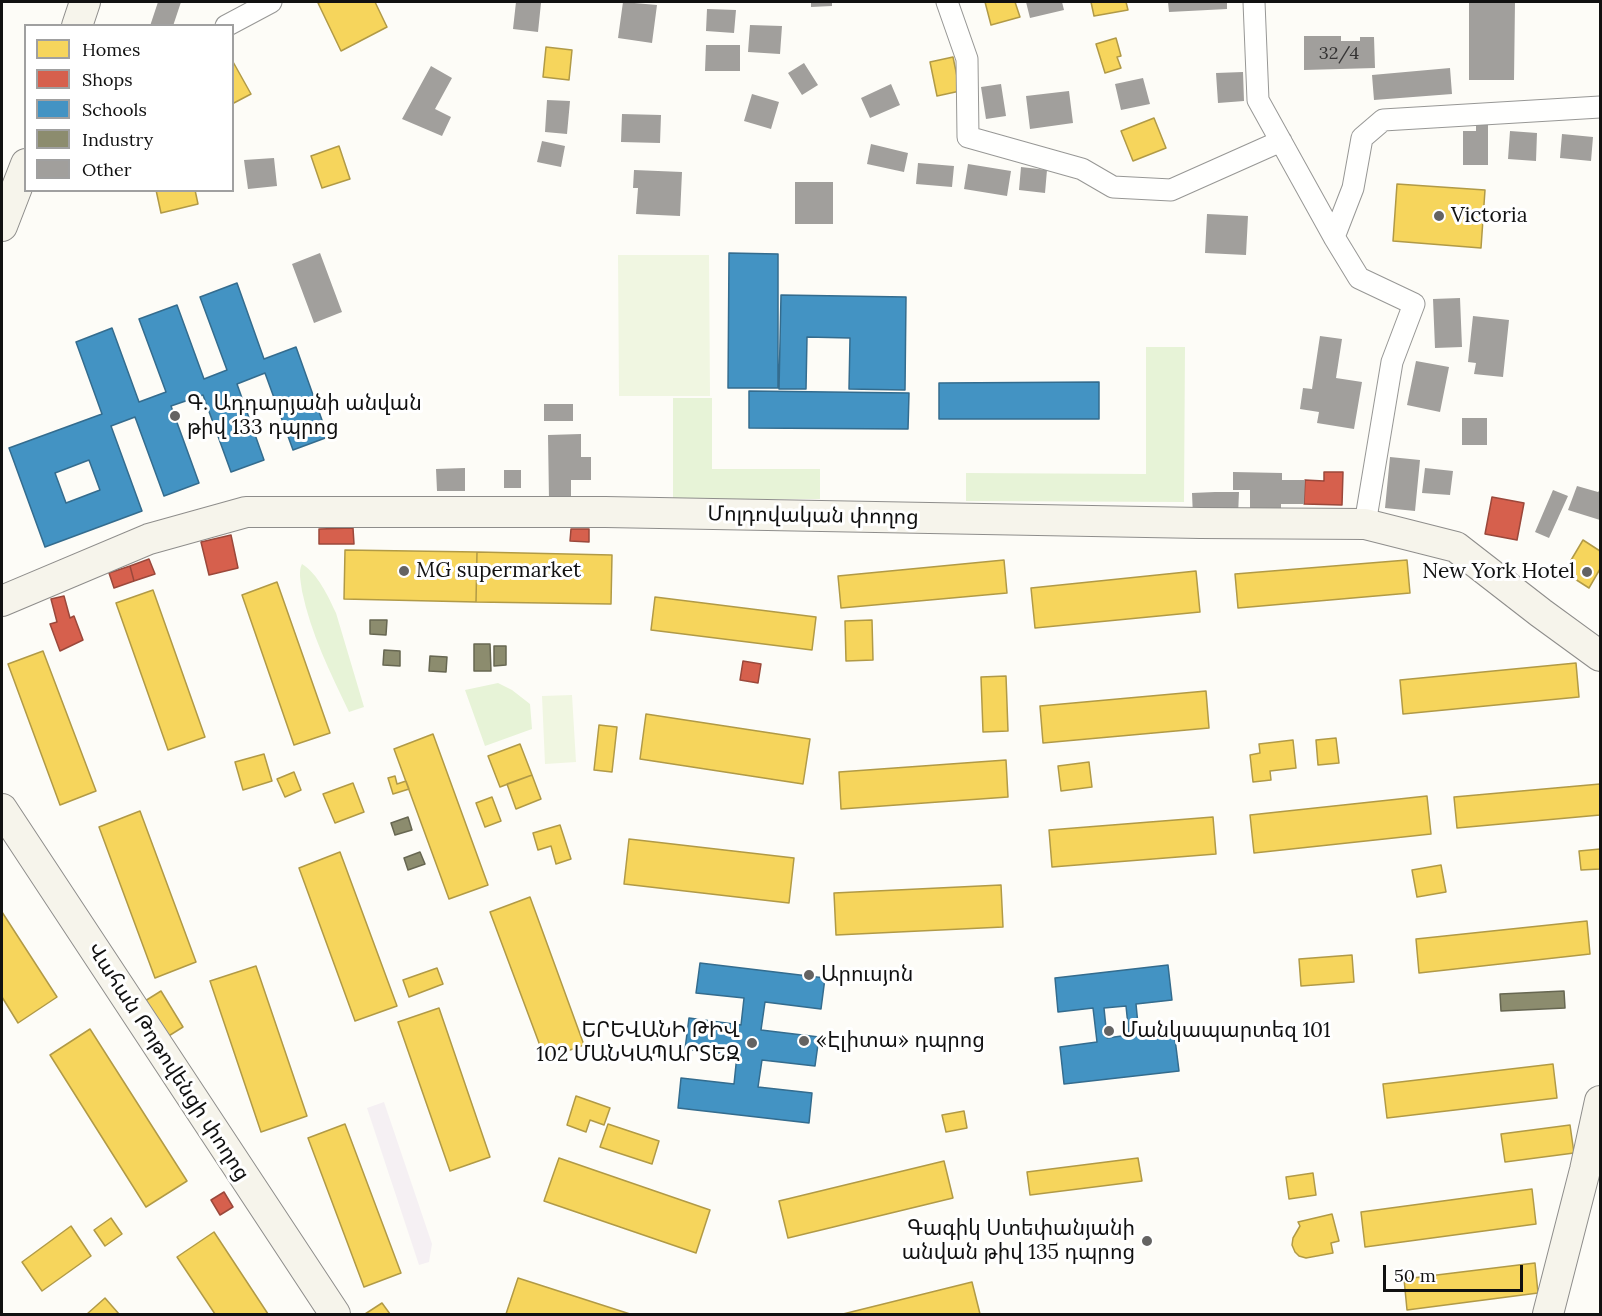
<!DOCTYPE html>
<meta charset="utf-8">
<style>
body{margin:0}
#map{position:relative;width:1602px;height:1316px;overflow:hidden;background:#fdfcf7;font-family:Lora,serif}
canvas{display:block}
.frame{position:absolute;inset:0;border:3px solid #111;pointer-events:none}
.legend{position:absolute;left:24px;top:24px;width:210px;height:168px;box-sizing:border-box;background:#fff;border:2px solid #a0a0a0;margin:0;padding:8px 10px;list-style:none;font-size:18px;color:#111}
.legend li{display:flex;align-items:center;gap:12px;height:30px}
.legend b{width:30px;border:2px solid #a0a0a0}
.scale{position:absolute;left:1383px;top:1265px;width:140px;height:27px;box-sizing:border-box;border:3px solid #111;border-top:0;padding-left:8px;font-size:18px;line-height:21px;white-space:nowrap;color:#111;-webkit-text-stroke:4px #fff;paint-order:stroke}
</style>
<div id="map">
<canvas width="1602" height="1316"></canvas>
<div class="frame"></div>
<ul class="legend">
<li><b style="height:16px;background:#f6d55c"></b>Homes</li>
<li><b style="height:16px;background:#d6604d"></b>Shops</li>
<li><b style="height:16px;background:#4393c3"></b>Schools</li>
<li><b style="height:16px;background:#8c8c6e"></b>Industry</li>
<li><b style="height:16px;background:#a19f9c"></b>Other</li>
</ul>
<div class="scale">50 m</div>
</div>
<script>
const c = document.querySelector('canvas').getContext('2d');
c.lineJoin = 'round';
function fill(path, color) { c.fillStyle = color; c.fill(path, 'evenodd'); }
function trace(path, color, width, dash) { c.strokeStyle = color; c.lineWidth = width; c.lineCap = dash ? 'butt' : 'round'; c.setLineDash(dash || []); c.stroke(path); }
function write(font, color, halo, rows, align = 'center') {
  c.font = font + ' Lora,"Noto Sans Armenian",serif'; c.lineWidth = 6; c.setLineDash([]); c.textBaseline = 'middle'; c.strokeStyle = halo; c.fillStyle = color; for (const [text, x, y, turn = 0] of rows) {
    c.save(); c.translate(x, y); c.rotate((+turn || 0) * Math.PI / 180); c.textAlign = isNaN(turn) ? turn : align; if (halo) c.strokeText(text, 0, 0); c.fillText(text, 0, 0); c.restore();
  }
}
const industrial = new Path2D(`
 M384 1102 432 1244 429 1262 419 1265 367 1108Z`);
const green = new Path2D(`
 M1146 347H1185L1184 502 966 501V473L1146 474Z
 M673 398H712V469H820V499H673Z
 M302 564C318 574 328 596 336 613L364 707 349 712C330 672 311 634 302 591 301 582 298 572 302 564Z
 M498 683 512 690 530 704 532 729 485 746 465 690Z`);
const pitch = new Path2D(`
 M618 255H709L710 396H619Z
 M572 695 576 762 545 764 542 696Z`);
const homes = new Path2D(`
 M321 2H375L387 27 341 51 318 3Z
 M985 2H1015L1020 17 991 25Z
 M1091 2H1126L1128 10 1094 16Z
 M1116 38 1121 56 1117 57 1121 68 1105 73 1096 44Z
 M546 47 572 50 569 80 543 77Z
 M953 57 960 91 937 96 930 62Z
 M232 60 251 94 232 104Z
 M1154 118 1166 148 1133 161 1121 131Z
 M339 146 350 179 322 188 311 156Z
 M1397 184 1485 190 1481 248 1393 241Z
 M156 190H195L198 204 161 213Z
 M1583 540 1600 551V569L1589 588 1564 572Z
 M345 550 477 552 476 602 344 599Z
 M477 552 612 555 611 604 476 602Z
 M1004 560 1007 593 841 608 838 576Z
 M1407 560 1410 593 1238 608 1235 574Z
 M1196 571 1200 612 1035 628 1031 588Z
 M277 582 330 733 294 745 242 595Z
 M153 590 205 737 168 750 116 603Z
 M655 597 816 617 812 650 651 630Z
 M872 620 873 660 846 661 845 621Z
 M43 651 96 791 60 805 8 664Z
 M1576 663 1579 697 1403 714 1400 680Z
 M1006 676 1008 731 983 732 981 677Z
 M1206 691 1209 728 1043 743 1040 706Z
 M646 714 810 739 803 784 640 759Z
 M599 725 617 727 612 772 594 770Z
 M433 734 488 885 449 899 394 749Z
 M1336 738 1339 763 1318 765 1316 740Z
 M1293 740 1296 768 1270 771 1271 780 1253 782 1250 755 1260 753 1259 744Z
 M520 744 532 775 500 787 488 756Z
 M264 754 272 781 243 790 235 762Z
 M1006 760 1008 797 841 809 839 772Z
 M1089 762 1092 787 1061 791 1058 766Z
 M294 772 301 790 285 797 277 779Z
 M532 775 541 799 516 809 507 784Z
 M395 776 397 784 406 781 409 789 393 794 388 778Z
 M353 783 364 812 335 823 323 794Z
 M1600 784V815L1457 828 1454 797Z
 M1427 796 1431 834 1254 853 1250 815Z
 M492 797 501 821 485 827 476 803Z
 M140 811 196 962 155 978 99 827Z
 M1213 817 1216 854 1052 867 1049 830Z
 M560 825 571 859 556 864 551 846 538 850 533 833Z
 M629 839 794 858 789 903 624 884Z
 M1600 849V869L1581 870 1579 851Z
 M340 852 397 1006 355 1021 299 868Z
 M1441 865 1446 892 1417 897 1412 870Z
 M1001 885 1003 927 836 935 834 893Z
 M530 897 584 1045 545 1059 490 912Z
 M2 912 57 997 18 1023 2 997Z
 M1587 921 1590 954 1419 973 1416 939Z
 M1352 955 1354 982 1301 986 1299 959Z
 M256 966 307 1116 261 1132 210 981Z
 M437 968 443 984 409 997 403 980Z
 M161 991 183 1027 167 1037 145 1001Z
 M439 1008 490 1157 450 1171 398 1022Z
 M90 1029 187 1181 146 1207 50 1055Z
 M1553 1064 1557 1098 1387 1118 1383 1084Z
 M576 1096 610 1108 604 1125 590 1120 586 1132 567 1125Z
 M964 1111 967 1128 946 1132 942 1115Z
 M345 1124 401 1273 364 1287 308 1138Z
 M608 1124 659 1141 652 1164 600 1147Z
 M1570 1125 1574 1153 1505 1162 1501 1134Z
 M559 1158 710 1210 696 1253 544 1201Z
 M1138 1158 1142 1181 1030 1195 1027 1172Z
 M944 1161 953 1198 788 1238 779 1201Z
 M1313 1173 1316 1195 1289 1199 1286 1177Z
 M1532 1189 1536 1224 1365 1247 1361 1212Z
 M1332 1214 1339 1241 1331 1243 1333 1253 1306 1258 1299 1256 1295 1252 1292 1245 1293 1238 1300 1226 1298 1222Z
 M111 1218 122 1234 105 1246 94 1230Z
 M71 1226 91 1256 42 1291 22 1262Z
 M214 1232 268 1314H215L177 1257Z
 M1535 1263 1538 1293 1407 1310 1404 1279Z
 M518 1278 630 1314H506Z
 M972 1282 980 1314H843Z
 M105 1298 119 1314H87Z
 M382 1303 390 1314H365Z`);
const shops = new Path2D(`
 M1324 472H1343L1342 505 1304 504 1305 480 1324 481Z
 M1492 497 1524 503 1517 540 1485 534Z
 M353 528 354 544H319V529Z
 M571 529H589V542L570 541Z
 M231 535 238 568 209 575 201 542Z
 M149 559 155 574 134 581 130 566Z
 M130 566 134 581 114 588 109 573Z
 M64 596 70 618 74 616 83 640 60 651 50 624 57 622 51 599Z
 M743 661 761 664 758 683 740 680Z
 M224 1192 233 1207 220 1215 211 1200Z`);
const schools = new Path2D(`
 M729 253 778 254V388H728Z
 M237 283 264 359 296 347 328 437 293 450 265 373 237 384 264 460 231 472 203 395 171 406 199 483 164 496 135 417 111 426 142 511 45 547 9 448 102 414 76 342 112 328 139 402 166 392 139 319 177 305 204 379 227 370 200 297ZM89 460 100 490 66 503 55 473Z
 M781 295 906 297 905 390 849 389 850 338 807 337 806 389H779Z
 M1099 382V419H939V383Z
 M749 391 909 393 908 429 749 428Z
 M700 963 825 978 821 1009 765 1002 761 1030 819 1037 815 1066 762 1060 758 1087 812 1093 809 1123 678 1108 681 1078 734 1084 737 1055 685 1049 689 1018 741 1025 744 998 696 993Z
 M1168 965 1172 1000 1136 1004 1139 1035 1174 1031 1179 1071 1064 1084 1060 1047 1097 1042 1093 1008 1058 1012 1055 978ZM1126 1006 1129 1035 1107 1038 1104 1008Z`);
const industry = new Path2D(`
 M370 620H387L386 635 370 634Z
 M474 644H490L491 671H474Z
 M494 646H506V665L494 666Z
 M384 650 400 651V666L383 665Z
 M430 656 447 657 446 672 429 671Z
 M408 817 412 830 395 835 391 823Z
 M420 852 425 864 408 870 404 858Z
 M1564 991 1565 1008 1501 1011 1500 994Z`);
const building = new Path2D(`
 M158 2H181L173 26H150Z
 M516 2 541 3 538 32 513 29Z
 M623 2 657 5 652 43 618 38Z
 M811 2H832V6L811 7Z
 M1026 2H1062L1064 10 1030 18Z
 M1168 2H1227V9L1169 12Z
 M1469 2H1515L1514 80H1469Z
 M707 9 736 10 734 33 706 31Z
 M750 25 782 26 780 54 748 52Z
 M1304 36H1341V41H1360V37H1374L1375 68 1304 70Z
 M706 45H740V71H705Z
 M804 63 818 85 802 95 788 73Z
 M431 66 452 78 435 109 451 117 442 136 402 119Z
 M1450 68 1452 94 1374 100 1372 75Z
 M1243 72 1244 101 1218 103 1216 73Z
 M1143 78 1150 104 1121 110 1115 84Z
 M891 84 900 105 870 118 861 98Z
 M1001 84 1006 116 986 119 981 87Z
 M1069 91 1073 123 1030 129 1026 96Z
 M752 94 779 102 771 129 744 121Z
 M547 100 570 101 567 134 545 132Z
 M622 114 661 115 660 143 621 142Z
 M1476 124H1488V165H1463V131H1476Z
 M1510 131 1537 133 1536 161 1508 159Z
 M1562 134 1593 137 1591 161 1560 158Z
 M542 141 565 146 561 167 537 162Z
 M871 144 908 153 904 172 867 164Z
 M274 158 277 186 248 189 244 160Z
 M918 163 954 166 952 187 916 184Z
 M968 164 1011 171 1007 196 964 189Z
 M1021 167 1047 170 1045 193 1019 190Z
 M634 170 682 172 680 216 636 214 638 188H633Z
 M795 182H833V224H795Z
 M1207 214 1248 216 1246 255 1205 253Z
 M320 253 342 312 314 323 292 264Z
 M1460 298 1462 347 1435 348 1433 299Z
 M1473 316 1509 320 1503 377 1474 374 1476 363 1468 362Z
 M1320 336 1342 339 1336 378 1362 382 1354 429 1317 423 1319 412 1300 409 1303 388 1312 389Z
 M1416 361 1449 367 1440 412 1407 405Z
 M544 404H573V421H544Z
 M1462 418H1487V445H1462Z
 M581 434V457H591V480H571V499L549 500 548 435Z
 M1390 457 1420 460 1415 511 1385 508Z
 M465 468V491H437L436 469Z
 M1425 468 1453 471 1450 495 1422 493Z
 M504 470H521V488H504Z
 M1233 472 1282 473V480H1305L1304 504H1281V512L1250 511V490H1233Z
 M1577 486 1598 492 1600 490V520L1568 510Z
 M1553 490 1568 496 1549 538 1535 532Z
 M1215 492H1239L1238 516 1193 517 1192 493Z`);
const street = new Path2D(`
 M947 2 967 59 968 137 1082 169 1113 187 1171 190 1281 141
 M1254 2 1258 100 1334 237 1359 278 1414 304 1392 362 1365 524
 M226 26 271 2
 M1334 237 1353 188 1362 138 1383 120 1600 107`);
const secondary = new Path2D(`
 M77 26 85 2
 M2 226 26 164
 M2 601 149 539 246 512H605L1200 523 1365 524 1456 547 1541 613 1600 656
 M2 809 335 1314
 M1548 1314 1585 1170 1600 1101`);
const markers = [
 [1439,216,6,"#646362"],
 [175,416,6,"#646362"],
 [404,571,6,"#646362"],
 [1587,572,6,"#646362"],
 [809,975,6,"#646362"],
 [1109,1031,6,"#646362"],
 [804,1041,6,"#646362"],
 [752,1043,6,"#646362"],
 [1147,1241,6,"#646362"]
];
const numberNames = [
 ["32/4",1339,54]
];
const poiNames = [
 ["Victoria",1451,216],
 ["Գ. Ադդարյանի անվան",187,404],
 ["թիվ 133 դպրոց",187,428],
 ["MG supermarket",416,571],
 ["New York Hotel",1575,572,"right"],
 ["Արուսյոն",821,975],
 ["ԵՐԵՎԱՆԻ ԹԻՎ",740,1031,"right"],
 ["102 ՄԱՆԿԱՊԱՐՏԵԶ",740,1055,"right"],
 ["Մանկապարտեզ 101",1121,1031],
 ["«Էլիտա» դպրոց",816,1041],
 ["Գագիկ Ստեփանյանի",1135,1229,"right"],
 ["անվան թիվ 135 դպրոց",1135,1253,"right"]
];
const streetNames = [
 ["Մոլդովական փողոց",813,516,1],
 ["Վահան Թոթովենցի փողոց",168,1062,57]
];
fill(industrial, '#f5f0f3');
fill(green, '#e7f3d7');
fill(pitch, '#f0f6e1');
fill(homes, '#f6d55c');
trace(homes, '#b19a46', 1.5);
fill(shops, '#d6604d');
trace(shops, '#9b483b', 1.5);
fill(schools, '#4393c3');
trace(schools, '#346c8e', 1.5);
fill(industry, '#8c8c6e');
trace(industry, '#676752', 1.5);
fill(building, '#a19f9c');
trace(street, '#979795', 23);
trace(secondary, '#8e8d8b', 32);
trace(street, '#fffffe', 21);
trace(secondary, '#f6f4eb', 30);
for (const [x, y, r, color] of markers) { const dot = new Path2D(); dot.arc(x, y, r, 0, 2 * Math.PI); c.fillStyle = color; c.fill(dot); trace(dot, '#fff', 2); }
write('18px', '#353434', null, numberNames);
write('21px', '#111', '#fff', poiNames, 'left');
write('21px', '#111', '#fff', streetNames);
</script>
